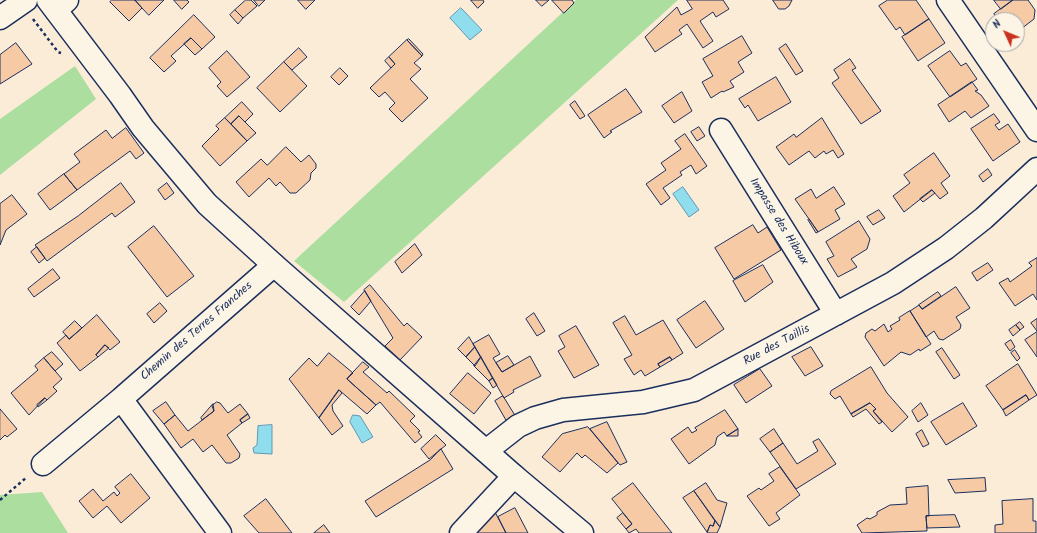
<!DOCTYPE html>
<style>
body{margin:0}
#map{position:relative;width:1037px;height:533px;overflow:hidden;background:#fbecd8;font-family:Kalam,sans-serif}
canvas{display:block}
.north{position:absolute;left:985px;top:12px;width:40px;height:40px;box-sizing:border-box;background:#fcf5e5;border:1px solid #a2a6af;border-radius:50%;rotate:314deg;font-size:11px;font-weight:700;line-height:16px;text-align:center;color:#1b2f5e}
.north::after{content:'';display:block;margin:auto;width:14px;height:18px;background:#c8321e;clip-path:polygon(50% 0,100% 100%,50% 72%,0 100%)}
</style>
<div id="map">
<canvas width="1037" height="533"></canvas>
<div class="north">N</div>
</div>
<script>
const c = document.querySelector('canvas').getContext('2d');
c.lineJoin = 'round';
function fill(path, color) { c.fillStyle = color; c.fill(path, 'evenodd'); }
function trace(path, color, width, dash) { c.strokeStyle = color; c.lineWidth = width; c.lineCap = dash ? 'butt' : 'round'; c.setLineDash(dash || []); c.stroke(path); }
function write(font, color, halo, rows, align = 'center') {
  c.font = font + ' Kalam,sans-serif'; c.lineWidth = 3; c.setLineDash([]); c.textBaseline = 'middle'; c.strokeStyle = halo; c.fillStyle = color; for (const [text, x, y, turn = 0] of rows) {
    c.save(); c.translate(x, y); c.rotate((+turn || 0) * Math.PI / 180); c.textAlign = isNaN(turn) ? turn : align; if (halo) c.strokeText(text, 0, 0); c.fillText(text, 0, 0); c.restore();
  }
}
const green = new Path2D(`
 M576 0H678L344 302 294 261Z
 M75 66 96 99 0 175V119Z
 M42 492 68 533H0V495Z`);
const water = new Path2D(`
 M461 8 482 30 470 40 450 18Z
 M683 187 699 210 689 217 673 194Z
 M353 415 360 416 373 437 362 443 350 422Z
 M272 425V454L254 453 253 448 257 445 258 426Z`);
const building = new Path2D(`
 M112 0H135L142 8 129 21 110 2Z
 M135 0H164L149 15Z
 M174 0H187L189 2 182 9Z
 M246 0H251L257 6 243 18 235 10Z
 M254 0H265L259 6Z
 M298 0H315L306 9Z
 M471 0H483L484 2 478 8Z
 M536 0H549L542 6Z
 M552 0H572L574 3 564 13Z
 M687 0H723L729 9 716 17 713 12 700 21 713 41 703 48 687 24 679 30 682 34 655 52 645 37 677 7 681 15 692 9Z
 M773 0H792L789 6 785 9H779Z
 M888 0H916L929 19 905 35 900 27 896 30 879 6Z
 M994 0H1013L1001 9Z
 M1013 0H1028L1035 10 1034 19 1017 32V20H999L994 14Z
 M235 10 243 18 238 24 230 15Z
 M194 15 215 37 202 49 191 38 171 56 176 61 164 72 150 58Z
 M929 19 945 43 918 61 902 37Z
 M742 36 752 53 738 62 744 72 730 81 734 87 723 92 722 91 711 98 702 82 713 76 703 59Z
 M191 38 202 49 195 55 184 44Z
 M409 39 423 54 422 56 407 40Z
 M407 40 422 56 414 63 421 69 410 79 428 98 402 122 389 109 395 103 385 92 379 97 370 88 395 64 389 57Z
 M16 43 32 64 0 84V55Z
 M786 44 803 71 796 75 779 49Z
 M299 48 307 57 292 70 284 62Z
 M227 51 250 77 227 97 217 86 221 82 209 68Z
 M950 51 961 66 966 63 977 79 950 97 928 66Z
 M389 57 395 64 391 68 385 61Z
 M850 59 856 68 852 70 881 111 861 124 832 83 839 78 834 70Z
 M284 62 307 86 280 112 257 88Z
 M340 68 348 76 339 85 331 77Z
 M776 77 791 102 758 121 748 105 745 108 739 99Z
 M972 82 978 90 975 91 981 95 989 106 971 118 965 111 949 122 938 105Z
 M626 89 642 112 610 131 612 132 604 138 588 115Z
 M682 92 692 111 674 123 662 106Z
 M575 101 585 116 580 119 570 105Z
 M242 102 253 114 245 122 239 116 231 124 225 118Z
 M994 114 1000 122 995 125 999 130 1008 124 1020 142 993 161 971 129Z
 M239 116 256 133 247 141 231 124Z
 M225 118 247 141 220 166 202 146 219 129 216 126Z
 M822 118 844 154 838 158 833 150 826 154 824 151 815 158 809 151 789 165 776 147 794 134 796 137Z
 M699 127 705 136 697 141 691 132Z
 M126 128 144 153 136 159 130 151 77 190 64 174 80 162 74 154 106 130 112 138Z
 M685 134 707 166 696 174 691 165 680 172 682 175 663 188 670 198 661 205 646 184 666 170 661 163 681 149 675 141Z
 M286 147 301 162 309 155 316 164V168L311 173 310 180 296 193H290L280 182 276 186 269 178 249 197 236 182 261 159 267 165Z
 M934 153 950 176 941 183 948 193 940 199 932 190 904 212 893 196 910 183 904 175Z
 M988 169 992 175 983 182 979 176Z
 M64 174 77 190 50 210 38 194Z
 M121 183 135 202 115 217 112 213 47 261 35 245 78 216Z
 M167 183 174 193 165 200 158 190Z
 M834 187 845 204 835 210 840 219 818 232 795 199 811 189 816 198Z
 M932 190 935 193 923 202 920 199Z
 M12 195 27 214 6 230 0 245V204Z
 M879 210 885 218 873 225 867 217Z
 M809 219 818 232 816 233 808 220Z
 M859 221 870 239 867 249 851 259 857 267 838 277 827 259 834 256 826 242Z
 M753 225 758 233 767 227 781 250 734 279 715 248Z
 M154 226 194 276 167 297 128 247Z
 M415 244 422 255 402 273 395 262Z
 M37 247 45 258 39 263 31 252Z
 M1037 258V300L1033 294 1015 306 999 283 1008 278 1010 282 1032 266 1029 263Z
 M988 263 993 270 977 281 972 273Z
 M763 265 773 282 745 302 733 281Z
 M53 269 60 278 34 297 28 289Z
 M370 285 404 326 407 323 422 337 400 360 385 346 393 338 364 290Z
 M956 287 970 308 956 317 961 325 960 329 943 340 939 339 934 331 926 337 910 311 919 305 922 309Z
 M365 291 371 301 359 315 351 307Z
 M938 292 941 296 922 309 919 305Z
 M705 301 724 329 696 348 677 320Z
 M160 303 167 311 154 323 147 314Z
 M910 311 931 344 920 351 919 349 910 355 901 352 884 366 865 337 866 333 872 329 875 331 884 324 888 332 892 329 890 326 900 320 899 318Z
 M534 313 545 331 537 336 526 319Z
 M97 315 120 342 110 350 105 345 96 355 98 357 80 371 57 343 66 335 69 339Z
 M625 316 636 335 663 320 683 353 672 360 670 357 658 364 660 367 645 376 641 370 634 375 624 359 632 355 613 323Z
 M1037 319V331L1031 323Z
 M75 321 82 328 69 339 63 332Z
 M1020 322 1024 327 1020 330 1016 325Z
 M1016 325 1020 330 1013 336 1009 330Z
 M576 326 599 365 574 378 558 351 565 347 559 336Z
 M1037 332V357L1025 340Z
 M489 335 500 354 493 358 502 372 530 356 541 376 513 390 514 392 504 398 473 344Z
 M469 337 475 347 466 357 458 349Z
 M1011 340 1015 347 1010 351 1005 344Z
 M105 345 109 348 98 357 96 355Z
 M475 347 481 357 475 366 466 357Z
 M811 347 823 366 805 376 792 357Z
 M942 348 960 375 954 379 936 352Z
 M1015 350 1020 358 1017 361 1011 353Z
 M52 352 63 364 55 371 44 358Z
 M329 353 353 373 347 379 376 405 367 414 339 390 319 418 289 379 309 358 317 366Z
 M508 356 514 365 502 372 496 363Z
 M481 357 493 378 489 381 474 366Z
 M670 357 672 360 660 367 658 364Z
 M44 358 62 379 53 387 57 391 47 400 45 398 29 415 11 393 38 370 35 366Z
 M363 362 369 367 363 372 387 393 389 391 415 416 410 421 420 431 418 432 422 437 415 443 380 402 376 405 347 379Z
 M1018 364 1037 395 1029 400 1026 395 1003 410 986 386Z
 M871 367 887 393 908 417 892 432 873 411 876 409 870 403 851 414 840 396 835 399 830 394 831 391Z
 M760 369 772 386 746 403 734 385Z
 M468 373 491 393 474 414 450 394Z
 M493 378 497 385 493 388 489 381Z
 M339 390 342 393 332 405 333 411 343 426 332 435 319 418Z
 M1026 395 1029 400 1006 416 1003 410Z
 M503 396 516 417 507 422 495 401Z
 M45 398 47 400 38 407 37 405Z
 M166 402 175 415 164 424 153 411Z
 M217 402 220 403 228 413 240 404 248 414 240 420 242 423 227 435 240 454 239 458 231 463H226L212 445 203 452 193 439 181 448 164 424 175 415 188 431 214 411 212 406Z
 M870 403 876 409 873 411 882 422 879 424 866 409 853 417 851 414Z
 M921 403 928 415 918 422 912 411Z
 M963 403 977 426 946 445 931 422Z
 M213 404 214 411 202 420 201 418Z
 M0 409 17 429 7 437 5 435 0 440Z
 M725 410 738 429 727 436 724 432 717 437 715 445 689 464 671 439 688 427 692 433 697 430 695 428Z
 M248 414 250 418 242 423 240 420Z
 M607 422 627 462 620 465 590 429Z
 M588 427 618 463 607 473 585 455 582 458 577 453 560 472 542 457 562 434Z
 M738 429V436H727Z
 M774 429 783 443 770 452 760 439Z
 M922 430 929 444 923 447 916 434Z
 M436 435 446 445 429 459 421 449Z
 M819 439 836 464 796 489 770 452 783 443 797 464 818 451 813 442Z
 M441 449 453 469 376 517 365 501 430 460Z
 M780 467 800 495 776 513 780 519 769 526 747 496 759 488 761 490 774 481 769 474Z
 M131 474 150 498 121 523 107 506 93 518 79 501 93 489 103 501 114 492 117 496 120 493 115 487Z
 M985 478 986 491 955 493 948 480Z
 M633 483 657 514 672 533H639L636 529 629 533 626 529 632 524 612 499Z
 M706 483 717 500 727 503 720 527 694 491Z
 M928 486 929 516H926L927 531 862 533 857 525 867 518 870 519 877 515V512L890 505 907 504 906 488Z
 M694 491 715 521 713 526 710 525 707 532 683 498Z
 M266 499 292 533H259L244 516Z
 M1033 499V521H1036V533H995V525L1003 524 1002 501Z
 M515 508 528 533H506L498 517Z
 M495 512 506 533H477Z
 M623 513 632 524 626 529 617 518Z
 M955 515 960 527 927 528 926 516Z
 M715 521 720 527 717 533H707L710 525 713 526Z
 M324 525 330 533H314Z`);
const path = new Path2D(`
 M33 19 58 52 61 53
 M0 500 27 477`);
const street = new Path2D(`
 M948 0 1037 130
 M56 10 67 0
 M0 18 26 0
 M721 130 836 314
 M121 399 220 533
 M486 451 518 426 535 418 563 410 643 402 694 390 893 283 946 248 984 218 1037 169
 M43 464 121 399 274 265
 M461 533 514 476`);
const secondary = new Path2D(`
 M48 0 120 95 143 128 207 204 274 265 514 476 582 533`);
const streetNames = [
 ["Impasse des Hiboux",778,222,58],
 ["Chemin des Terres Franches",197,332,-41],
 ["Rue des Taillis",777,346,-28]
];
fill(green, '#acde9f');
fill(water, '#8fdded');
trace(water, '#6197b4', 1);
fill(building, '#f5caa4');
trace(building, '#1b2f5e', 1);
trace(street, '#1b2f5e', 25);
trace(secondary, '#1b2f5e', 25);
trace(path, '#1b2f5e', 2.5, [3, 3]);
trace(street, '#fcf5e5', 22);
trace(secondary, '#fcf5e5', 22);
write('12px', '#1b2f5e', '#fcf5e5', streetNames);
</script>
